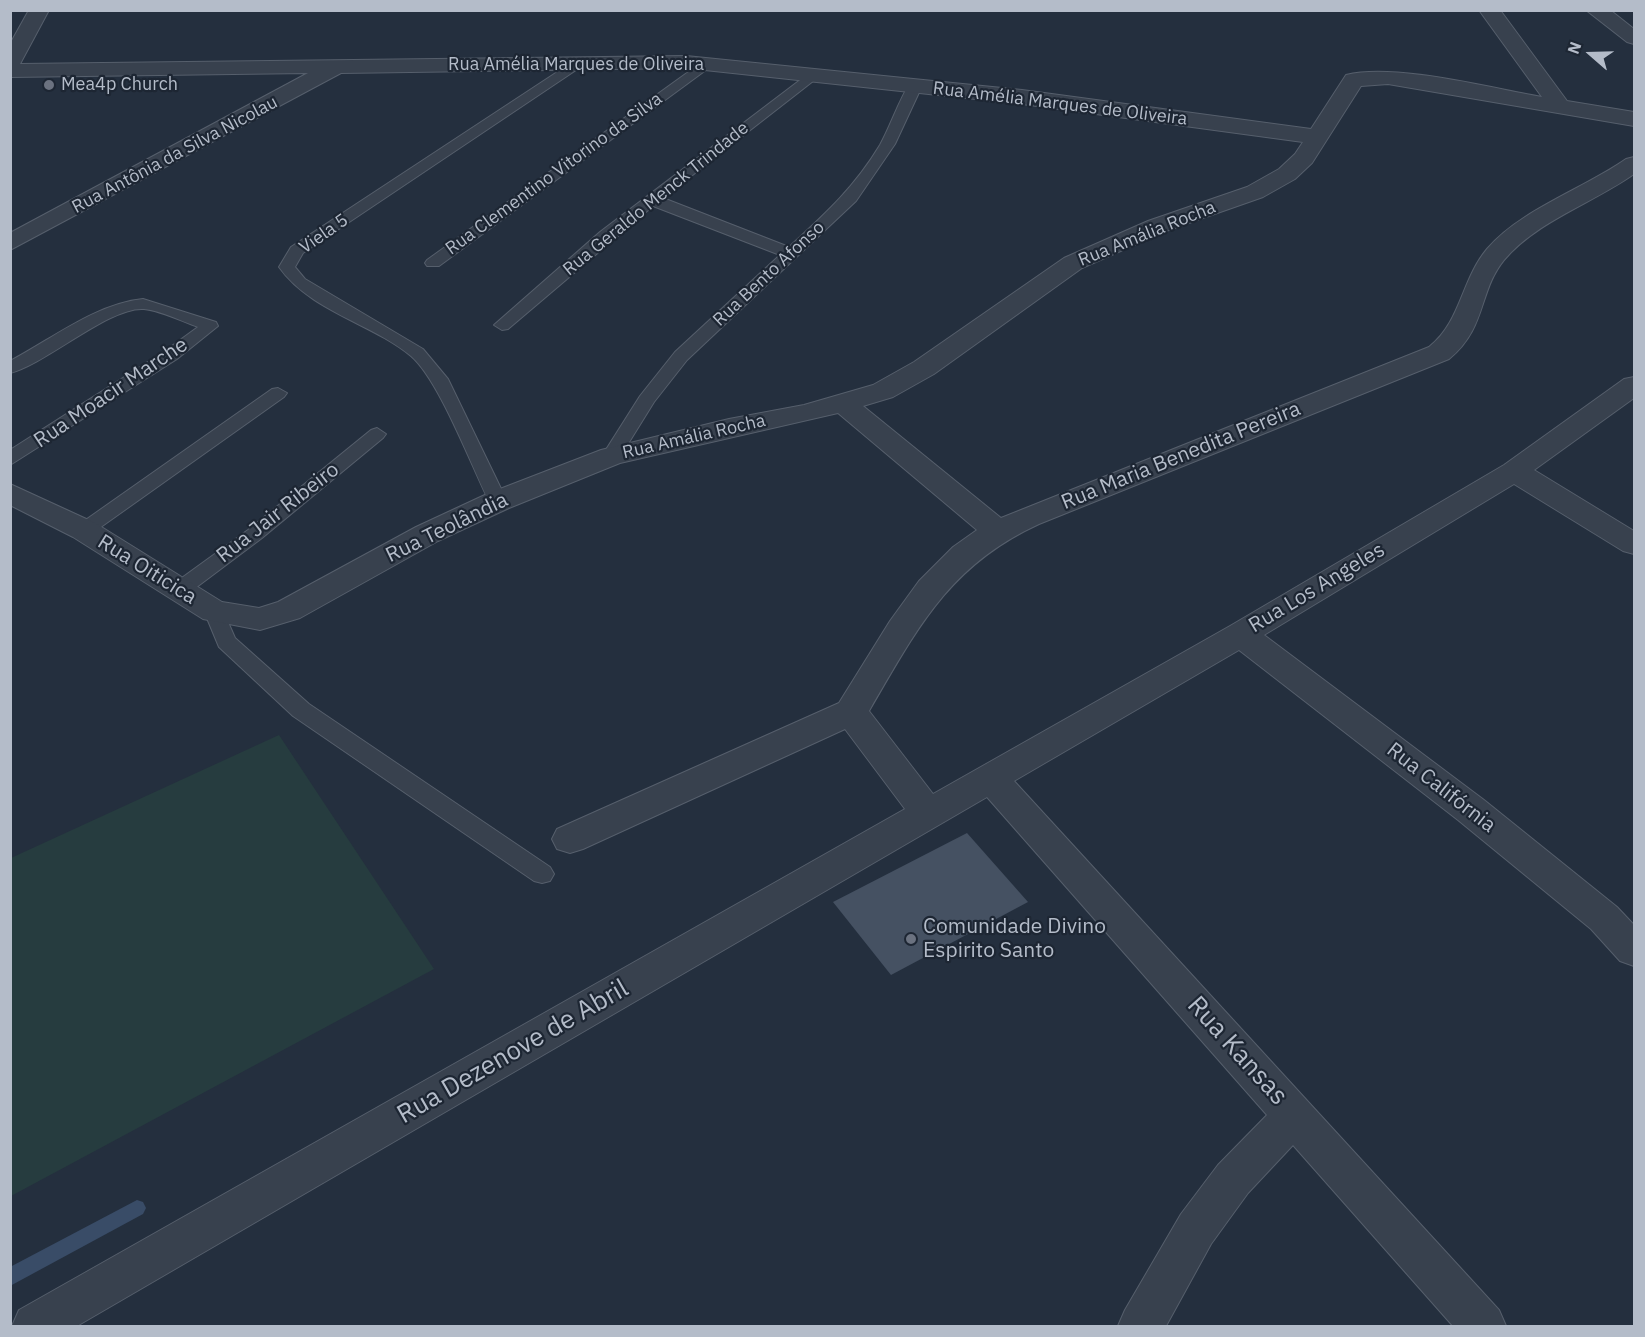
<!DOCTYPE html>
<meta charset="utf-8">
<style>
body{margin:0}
#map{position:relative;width:1645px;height:1337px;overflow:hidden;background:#242f3e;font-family:"IBM Plex Sans",sans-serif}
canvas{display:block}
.frame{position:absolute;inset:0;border:12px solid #b4bcc9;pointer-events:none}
.north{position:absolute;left:1561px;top:24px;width:60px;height:60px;-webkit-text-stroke:4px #1d2633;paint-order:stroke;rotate:290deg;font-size:16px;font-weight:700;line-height:24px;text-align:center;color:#b4bcc9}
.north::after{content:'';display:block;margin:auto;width:21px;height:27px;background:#b4bcc9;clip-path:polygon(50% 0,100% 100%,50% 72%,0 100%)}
</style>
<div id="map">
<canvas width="1645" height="1337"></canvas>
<div class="frame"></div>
<div class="north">N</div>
</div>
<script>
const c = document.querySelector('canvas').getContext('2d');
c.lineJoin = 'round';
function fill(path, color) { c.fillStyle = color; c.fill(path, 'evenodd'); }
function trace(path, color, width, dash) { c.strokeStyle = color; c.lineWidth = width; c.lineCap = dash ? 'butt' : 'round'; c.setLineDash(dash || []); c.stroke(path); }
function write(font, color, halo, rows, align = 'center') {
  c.font = font + ' "IBM Plex Sans",sans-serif'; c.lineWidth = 4.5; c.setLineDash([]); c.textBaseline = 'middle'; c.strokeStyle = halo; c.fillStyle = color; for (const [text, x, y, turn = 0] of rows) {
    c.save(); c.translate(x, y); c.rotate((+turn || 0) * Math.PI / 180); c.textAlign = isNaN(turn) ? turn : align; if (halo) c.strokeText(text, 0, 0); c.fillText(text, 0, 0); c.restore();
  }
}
const green = new Path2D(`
 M279 735 434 969 11 1196V858Z`);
const stream = new Path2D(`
 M137 1200 143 1202 146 1208 143 1214 10 1286V1267Z`);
const building = new Path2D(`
 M967 833 1028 902 891 975 833 902Z`);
const lane = new Path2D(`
 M577 59 584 63 582 66 303 253 295 267 305 279 423 349 448 379 507 501 505 505H491L489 501C471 465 439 380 411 356 371 323 310 311 279 267L291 247Z
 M705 60 710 61V67L439 266H427L425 263 427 260Z
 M812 71 817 72V78L663 198 789 247C825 214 854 188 880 145 891 125 898 102 910 83H920L922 86 895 144 856 201 687 360 654 402 618 460H604L602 456 640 396 675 352 780 255 653 206 508 329 502 330 494 325 600 232Z
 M143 299 216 322 218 326 177 359 10 465V450L165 351 198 327C181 321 162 311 144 309 110 306 46 364 10 373V361C52 339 95 304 143 299Z
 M278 388 287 393 284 397 91 534H77L74 530 77 526 272 389Z
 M377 428 386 434 383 438 262 538 186 595H172L169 590 172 585 248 530 371 430Z
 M214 604 221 606 235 638 309 704 550 867 554 874 550 881 542 883 534 881 293 716 219 647 204 611 207 606Z`);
const street = new Path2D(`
 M29 10H49L20 64 686 56 1022 90 1311 129 1346 75C1395 63 1490 88 1542 97L1479 10H1500L1567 101 1634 112V126L1388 84 1361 86 1312 163 1295 179 1263 197 1166 231 1082 268 934 374 893 397 863 406 1001 518 1429 347C1461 322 1461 280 1487 249 1520 210 1583 189 1626 159L1634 157V174C1593 203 1537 221 1504 260 1478 292 1487 328 1449 359L1039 524C949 565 917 629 869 711L933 794 1230 626 1504 465 1624 379 1634 377V398L1534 470 1634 531V554L1623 551 1514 484 1264 635 1484 800 1617 907 1634 925V966L1620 961 1591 929 1458 820 1239 650 1014 781 1499 1310 1506 1326H1453L1293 1145 1248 1193 1211 1244 1166 1326H1118L1125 1310 1181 1214 1218 1165 1267 1115 987 797 77 1326H12L19 1310 905 809 845 729 583 849 570 853 557 849 552 839 557 829 839 703 890 621 919 581 953 547 977 530 838 413 620 463 509 508 438 541 300 618 260 630 203 619 73 537 10 505V484L95 523 222 602 259 608 278 602 416 527 487 494 601 450 729 419 804 405 873 385 914 362 1064 258 1148 221 1247 187 1279 169 1295 154 1303 142 1022 104 686 68 341 73 10 250V233L308 73 10 77V44Z
 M1586 10H1610L1634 29V44L1627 42Z`);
const markers = [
 [49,85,6,"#6b7280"],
 [911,939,6,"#6b7280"]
];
const farStreetnames = [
 ["Rua Amélia Marques de Oliveira",576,65],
 ["Rua Amélia Marques de Oliveira",1060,104,7],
 ["Rua Antônia da Silva Nicolau",175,155,-28],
 ["Rua Clementino Vitorino da Silva",554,174,-36],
 ["Rua Geraldo Menck Trindade",656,199,-39],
 ["Viela 5",324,234,-35],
 ["Rua Amália Rocha",1147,234,-22],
 ["Rua Bento Afonso",769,274,-43],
 ["Rua Amália Rocha",694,437,-13]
];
const farPoinames = [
 ["Mea4p Church",61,85]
];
const streetNames = [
 ["Rua Moacir Marche",111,393,-34],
 ["Rua Maria Benedita Pereira",1181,456,-22],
 ["Rua Jair Ribeiro",278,513,-38],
 ["Rua Teolândia",447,528,-26],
 ["Rua Oiticica",147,570,32],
 ["Rua Los Angeles",1317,588,-31],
 ["Rua Califórnia",1441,788,38]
];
const poiNames = [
 ["Comunidade Divino",923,927],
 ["Espirito Santo",923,951]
];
const nearStreetnames = [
 ["Rua Kansas",1237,1051,48],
 ["Rua Dezenove de Abril",513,1052,-30]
];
fill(green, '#263c3f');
fill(stream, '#394c67');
fill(building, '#455162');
trace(lane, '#565f6c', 2);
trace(street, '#565f6c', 2);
fill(lane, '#38414e');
fill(street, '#38414e');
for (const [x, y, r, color] of markers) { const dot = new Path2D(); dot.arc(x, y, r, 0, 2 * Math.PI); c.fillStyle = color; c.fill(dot); trace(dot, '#1d2633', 2); }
write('18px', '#b4bcc9', '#1d2633', farStreetnames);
write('18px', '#b4bcc9', '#1d2633', farPoinames, 'left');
write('21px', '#b4bcc9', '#1d2633', streetNames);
write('21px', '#b4bcc9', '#1d2633', poiNames, 'left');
write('26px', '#b4bcc9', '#1d2633', nearStreetnames);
</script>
